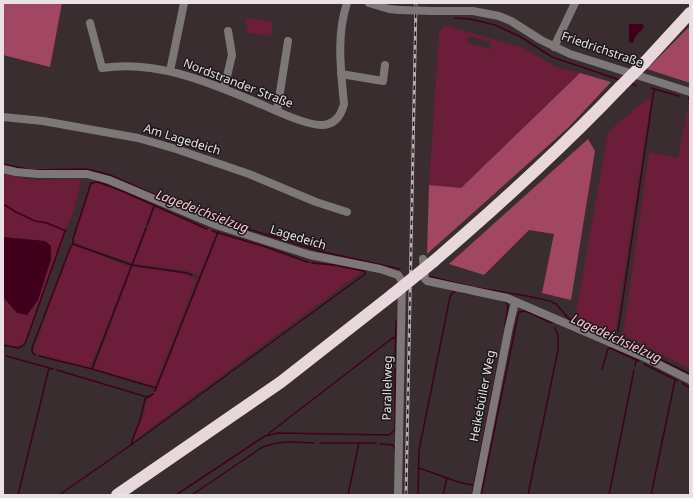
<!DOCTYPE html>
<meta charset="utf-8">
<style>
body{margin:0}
#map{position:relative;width:693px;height:498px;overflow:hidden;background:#392d2f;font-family:"Noto Sans",sans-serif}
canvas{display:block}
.frame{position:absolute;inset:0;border:4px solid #e9e1e3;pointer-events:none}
</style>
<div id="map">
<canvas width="693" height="498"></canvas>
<div class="frame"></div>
</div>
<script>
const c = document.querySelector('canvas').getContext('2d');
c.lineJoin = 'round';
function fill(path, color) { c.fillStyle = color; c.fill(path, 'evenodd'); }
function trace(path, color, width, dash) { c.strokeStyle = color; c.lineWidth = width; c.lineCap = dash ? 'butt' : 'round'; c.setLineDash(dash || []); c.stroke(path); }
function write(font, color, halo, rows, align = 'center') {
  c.font = font + ' "Noto Sans",sans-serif'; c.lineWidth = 3; c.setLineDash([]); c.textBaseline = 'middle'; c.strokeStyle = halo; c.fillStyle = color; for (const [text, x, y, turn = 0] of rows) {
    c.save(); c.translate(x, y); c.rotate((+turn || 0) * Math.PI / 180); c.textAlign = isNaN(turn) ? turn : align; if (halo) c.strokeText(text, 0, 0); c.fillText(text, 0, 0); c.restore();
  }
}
const green = new Path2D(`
 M245 18 273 22 271 36 248 33Z
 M444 25 523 48 556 67 580 73 461 188 429 185 439 33ZM468 36 491 42 490 49 466 42Z
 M648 98 651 99 615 333 575 319 608 132Z
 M688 105H690V369L623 335 649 152 678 158Z
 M3 174 30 180 79 179 81 181 74 211 66 228 25 342 16 347 3 343V297L17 313 27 315 38 300 51 259V246L45 241 3 237Z
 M94 182 119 191 153 206 132 264 129 262 85 247 75 242 74 239 92 184Z
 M155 207 217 232 199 276 188 271 134 264Z
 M219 233 261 246 303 262 334 266 363 271 133 441 136 432 144 414 147 399 154 394Z
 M73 245 131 267 90 367 37 354 33 351 71 247Z
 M135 267 185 273 197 279 155 386 94 369 132 268Z`);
const forest = new Path2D(`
 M3 3H62L50 67 3 55Z
 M690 26V83L647 69Z
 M580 73 611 82 569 127 427 254 429 185 461 188Z
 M588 139 595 151 571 300 542 293 554 234 529 230 484 275 449 264Z`);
const water = new Path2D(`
 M629 24H642L644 26 642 30C637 33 635 37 633 43L629 42Z
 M3 237 45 241 51 246V259L38 300 27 315 17 313 3 297Z`);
const stream = new Path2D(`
 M455 18 470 19 495 25 519 36 552 57 620 80
 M630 83 636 86
 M651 88 679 96
 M688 98 690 100
 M3 164 27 169
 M35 170 87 169 110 175 169 201
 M3 204 16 212 35 221 47 223 66 231
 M203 215 319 251 400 269
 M147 225 154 206
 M212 231 266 247 308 262
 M73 244 132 265 186 273 192 275
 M428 276 473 287 527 296 550 301 556 304 569 319 584 327 617 338 690 374
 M460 292 470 294
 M503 301 506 302 508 306 505 326
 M618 332 654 89
 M3 345 19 348 25 344 65 231
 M35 355 32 352V348L71 246 73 244V239L91 183 98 182 120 190 207 229
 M6 356 53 369
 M39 356 92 369 156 388
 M395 364 396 320
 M644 364 678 381
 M635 366 636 360
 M92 369 146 228
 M602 369 608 349 610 348 639 361
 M57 370 147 397
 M682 383 690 388
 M155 391 218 232
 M268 434 390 340 395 337
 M320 443H359
 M380 444 393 445 395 449
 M131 445 133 438 140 421 145 399 153 394
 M418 468C437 473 454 483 473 485
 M18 495 49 368
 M59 495 131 445 365 274V271H363L335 265 312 263
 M176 495 265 436 278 433 389 435 394 431 395 429V368
 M192 495 261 448C279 440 295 442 314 443
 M348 495 359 443H376
 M418 495 419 450 450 297 453 292H455
 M443 495 447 478
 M472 495 499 359
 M481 495 518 315 519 312 525 311 552 323
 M528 495 558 350V335L555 328
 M609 495 634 370
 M651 495 675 380`);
const minor = new Path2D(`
 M369 3 389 9 400 10
 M432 11H473L499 16 511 21 541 40 570 54 690 92
 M90 23 102 68C158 59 213 84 263 105 278 112 306 125 321 125 334 125 341 116 344 104 341 71 336 36 347 3
 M554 47 575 3
 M170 71 184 3
 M341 74 383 81 385 65
 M224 89 232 55 228 31
 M277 111 288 41
 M3 117 43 121 138 138 176 149 249 174 316 202 347 212
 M3 169 16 172 38 174H87L109 180 216 225 310 255 380 269 398 275 402 281 398 495
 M423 259 425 279 427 281 507 298 644 357 690 380
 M476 495 509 327 515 302`);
const highway = new Path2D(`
 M645 62 690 13
 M434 261C499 205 561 149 620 87
 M117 495 281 382 392 295`);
const rail = new Path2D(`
 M406 495 416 3`);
const minorBridge = new Path2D(`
 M400 10 432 11`);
const highwayBridge = new Path2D(`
 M620 87 645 62
 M392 295 434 261`);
const streetNames = [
 ["Friedrichstraße",602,50,19],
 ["Nordstrander Straße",238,84,21],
 ["Am Lagedeich",182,140,17],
 ["Lagedeich",298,238,17],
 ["Parallelweg",388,388,-89],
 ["Heikebüller Weg",483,396,-79]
];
const waterNames = [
 ["Lagedeichsielzug",202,212,21],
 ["Lagedeichsielzug",616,339,25]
];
fill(green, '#6b1d39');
fill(forest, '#a14663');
fill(water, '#40001b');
trace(stream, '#40001b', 1.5);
trace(minor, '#7d7778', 8);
trace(highway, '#e8d8dc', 12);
trace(rail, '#b7aeb0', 3);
trace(rail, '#1c1718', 1.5, [4.5]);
trace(minorBridge, '#7d7778', 8);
trace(highwayBridge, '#e8d8dc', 12);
write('12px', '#e9e1e3', '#1c1718', streetNames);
write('italic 13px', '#f8c4d1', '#1c1718', waterNames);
</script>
